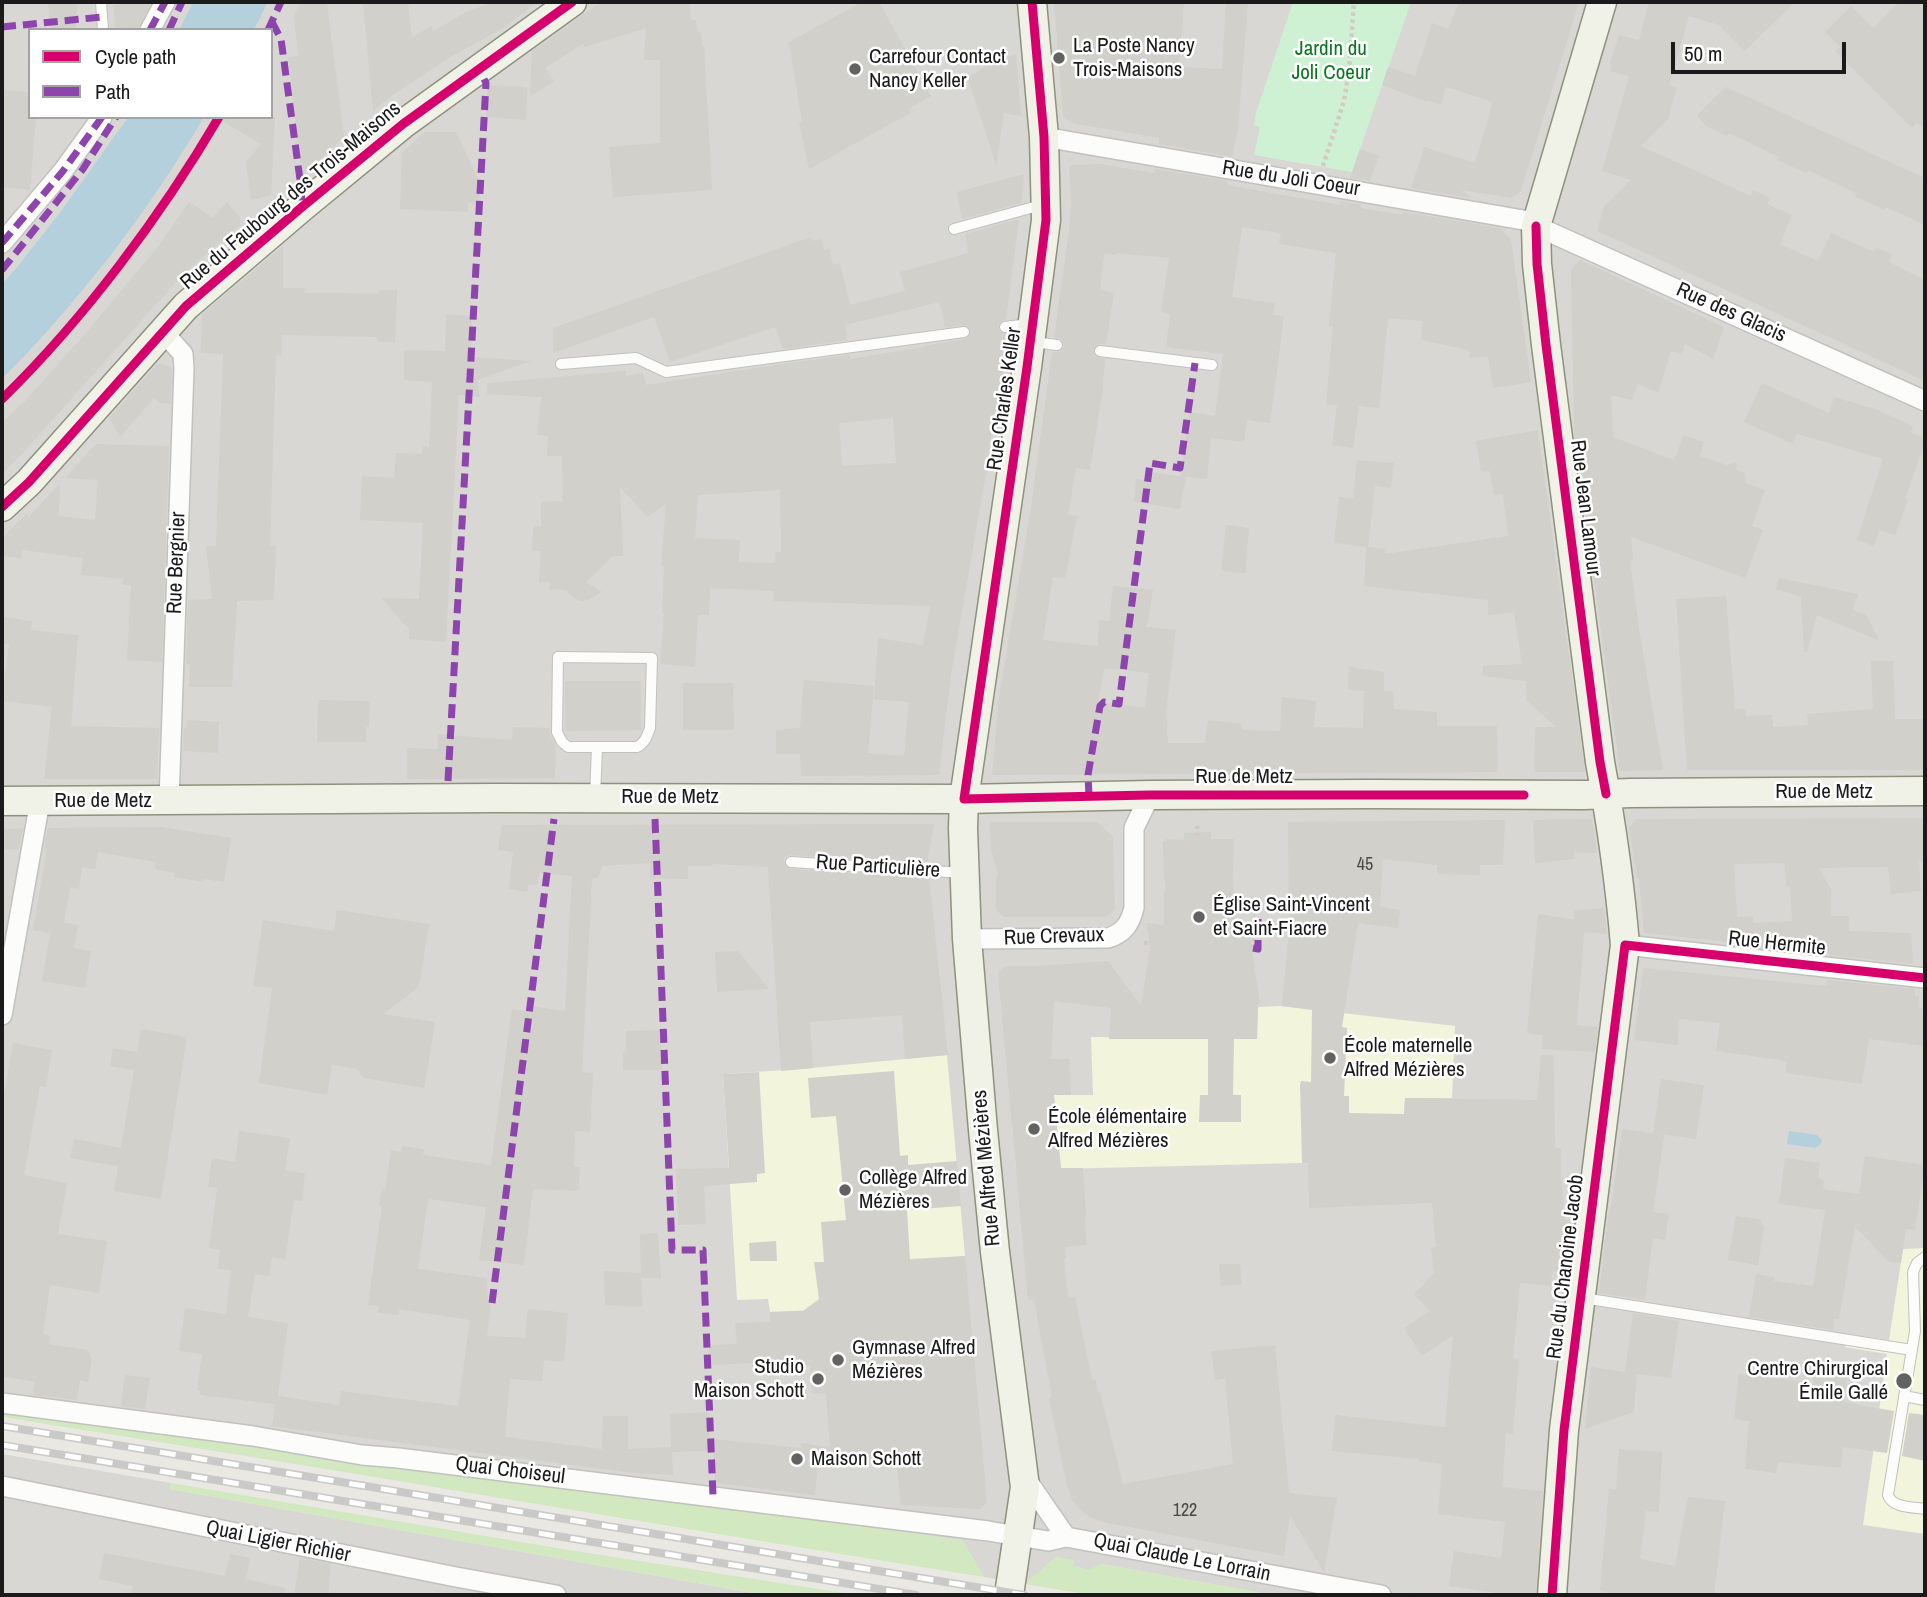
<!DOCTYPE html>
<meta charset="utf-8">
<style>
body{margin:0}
#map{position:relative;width:1927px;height:1597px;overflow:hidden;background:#e9e8e2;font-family:"Archivo Narrow",sans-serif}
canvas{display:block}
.frame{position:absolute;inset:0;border:4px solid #1a1a1a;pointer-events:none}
.legend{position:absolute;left:28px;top:28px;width:245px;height:91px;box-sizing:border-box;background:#fff;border:2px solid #a3a3a3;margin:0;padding:9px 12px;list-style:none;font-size:21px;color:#1a1a1a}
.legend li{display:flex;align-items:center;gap:14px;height:35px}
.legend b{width:35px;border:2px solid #a3a3a3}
.scale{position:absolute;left:1671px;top:42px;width:175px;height:32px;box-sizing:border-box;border:4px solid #1a1a1a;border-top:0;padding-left:9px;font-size:21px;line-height:24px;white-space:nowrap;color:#1a1a1a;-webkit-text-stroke:5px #fff;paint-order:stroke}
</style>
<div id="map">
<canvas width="1927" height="1597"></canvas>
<div class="frame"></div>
<ul class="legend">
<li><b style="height:9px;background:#d6006c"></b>Cycle path</li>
<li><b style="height:9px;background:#8e44ad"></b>Path</li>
</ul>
<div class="scale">50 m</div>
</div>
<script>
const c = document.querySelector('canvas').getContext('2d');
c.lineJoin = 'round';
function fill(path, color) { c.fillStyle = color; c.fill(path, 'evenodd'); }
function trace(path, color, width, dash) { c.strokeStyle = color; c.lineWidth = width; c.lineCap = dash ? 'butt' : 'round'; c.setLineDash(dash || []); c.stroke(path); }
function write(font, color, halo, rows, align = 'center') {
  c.font = font + ' "Archivo Narrow",sans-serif'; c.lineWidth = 5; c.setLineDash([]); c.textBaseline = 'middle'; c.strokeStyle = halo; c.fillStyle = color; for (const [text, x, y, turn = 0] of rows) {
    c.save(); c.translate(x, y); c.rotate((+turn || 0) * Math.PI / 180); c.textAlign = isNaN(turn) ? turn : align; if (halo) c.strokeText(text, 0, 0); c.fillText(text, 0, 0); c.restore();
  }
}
const residential = new Path2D(`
 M2 2H193L179 30H30V117H128L61 211 17 267 2 284Z
 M268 2H1925V1595H1273L1102 1564 1089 1570 1073 1566 1074 1561 1056 1557 1025 1584 984 1577 962 1540 2 1412V379L72 303 97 272 143 210 204 117H271V30H254Z
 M2 1454 171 1483 170 1489 764 1595H2Z`);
const education = new Path2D(`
 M1281 1006 1455 1026 1452 1098H1405L1404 1114 1342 1162 1016 1170 1010 1095H1093L1091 1037 1257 1039 1258 1007Z
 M947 1055 965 1256 854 1262H821L824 1305 816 1310 770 1312 768 1299 737 1300 723 1074 801 1069Z
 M1925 1248V1534L1863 1525 1887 1354 1845 1347 1847 1334 1889 1340 1903 1249Z`);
const grass = new Path2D(`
 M2 1412 635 1495 962 1540 984 1577C656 1525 330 1468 2 1417Z
 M171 1483 563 1549 856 1595H765L169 1489Z
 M1056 1557 1074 1560 1073 1566 1088 1570 1102 1564 1273 1595H1092L1025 1584Z`);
const park = new Path2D(`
 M1293 2H1411L1352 172 1254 155 1260 127 1254 125 1256 113Z`);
const parking = new Path2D(`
 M903 2H1010L1016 54 982 69 934 100 884 12Z
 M859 1462 860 1465 898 1462 901 1503 834 1496 833 1463Z
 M1380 1580 1467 1595H1425L1378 1587Z`);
const water = new Path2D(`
 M193 2H268L254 30H179Z
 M128 117H204C148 212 80 301 2 379V284L17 267 61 211Z
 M1789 1131 1817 1135 1822 1140 1821 1144 1815 1148 1787 1144Z`);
const building = new Path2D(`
 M48 2H77L76 30H50Z
 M125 2H151L138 30H115L114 5 126 4Z
 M300 2H327L344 137 302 175 288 57 298 56 294 16Z
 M363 2H408L412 38 431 26 434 31 466 12 493 2H537L505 27 450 57 394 94 373 111Z
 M601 2H690L691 20H696L697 30 701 34 702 46H704L712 190 613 197 609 147 660 143V60H644L646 28 585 47 583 44 545 68 554 81 530 96 532 51Z
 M862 2H879L931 96 908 109 910 113 809 169 799 123 802 122 789 42Z
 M1054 2H1184L1179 67 1222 69 1226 2H1248L1238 129 1232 157 1159 144V138L1071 123 1063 116Z
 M1459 2H1579L1521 191 1512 198 1462 190 1471 198 1411 188 1424 147 1475 163 1493 102 1446 87 1441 105 1427 100V102L1382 85 1388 67 1415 76 1432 23 1448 29Z
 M1649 2H1795L1745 51 1719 25 1689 16 1669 85 1677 87 1668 119 1641 146 1751 196 1753 190 1770 198 1767 204 1792 215 1780 244 1818 261 1831 233 1874 252 1876 247 1892 254 1889 262 1925 280V381L1597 231 1604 206 1631 180 1602 171 1629 76 1610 71 1612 64H1610L1619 35 1639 40Z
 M1900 2H1925V127L1916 123 1912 128 1835 51 1840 47 1825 32 1851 6 1873 28Z
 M1016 54 1021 116 1004 113 996 165 968 78 992 62Z
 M488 85 527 87 526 120 486 117Z
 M1726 87 1925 178V225L1886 207 1884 210 1855 196 1856 193 1808 170 1806 173 1777 160 1779 157 1729 133 1727 136 1706 126 1697 115Z
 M2 90 30 92V117H36L30 190 2 187Z
 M215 117H275L271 195 251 200 246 162 261 144Z
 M425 132H456L480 183 479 204 468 203V212L400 209 402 153Z
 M1360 149 1379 156 1370 181 1350 178Z
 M1100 164 1154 173 1155 169 1228 181 1227 185 1340 205 1341 201 1362 205 1361 208 1402 215 1403 212 1500 228 1511 240 1531 382 1493 388 1488 356 1470 358 1469 350 1421 340 1422 321 1388 318 1379 408 1359 406 1353 448 1332 445 1337 405 1326 404 1333 326H1329L1336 253 1279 244 1281 233 1242 227 1232 297 1275 303 1273 315 1284 316 1270 423 1247 420 1244 442 1211 438 1207 479 1181 476 1189 412 1215 416 1223 354 1166 347 1170 314 1161 311 1169 258 1116 253V255L1104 254 1100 290 1114 293 1106 344H1098L1093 349 1095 356 1105 359 1102 395 1090 470 1076 468 1068 515 1077 516 1067 570 1065 578 1053 577 1043 640 1098 646 1099 620 1109 621 1113 586 1153 590 1147 627 1176 630 1166 712 1168 743H1205L1208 720 1242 724V730L1280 731 1282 697 1316 701 1314 727 1363 728 1364 691 1348 690 1349 667 1384 672V691L1394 692V709L1437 712V726H1497L1498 772 992 775 999 698 1031 508 1051 359 1052 352H1060L1064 347 1062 340 1054 337 1069 231 1071 202 1069 165ZM1104 668 1149 673 1145 708 1098 702Z
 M1024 174 1021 203 962 219 957 192Z
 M189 202 213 218 227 202 240 218V225L184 273 21 455 2 474V423L25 401 85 334 157 248Z
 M1019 219 1006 319 1000 322 998 327 1000 332 1005 334 1002 412 994 413 989 448H993L984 484 951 675 939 775 801 776 800 754H776V730L800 728 804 680 874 686 868 753 904 756 909 702 874 699 878 638 923 645 930 606 773 601 774 591 710 588 709 615H698L695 667 660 664 664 613H662L664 566H661L666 504 647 517 620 487 623 556H613L586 582 602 592 588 600 581 601 574 598 566 590 549 589V582H539L541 551 532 550 533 526H541V502L563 501 562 456H547L548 436 537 435 541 397 487 394V383L626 371V376L643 373 646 385 788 363 850 355V359L924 347V346L966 339 969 337 971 332 966 325 945 327 940 302 845 325 847 340 783 349 775 327 670 362 654 317 553 353V328L811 237 812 241 821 239 824 250 829 249 833 265 840 263 850 305 905 291 900 272 968 253 965 234ZM893 418 896 463 842 466 839 423ZM780 490 781 552H776L775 563 739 562 740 540 695 538 698 495Z
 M283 246V288H305L304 293H334L379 294V290H397L395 342H377V337L282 335V356L276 355 270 546H276L274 600 237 601 232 687H189L190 664H186L188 600 212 599 206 546H216L223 354 201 353 202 314Z
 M1580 260 1724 327 1713 359 1685 344 1681 354 1671 351 1658 393 1638 384 1632 400 1611 395 1613 437 1674 460 1684 435 1704 442 1700 456 1726 465 1736 462 1737 470 1745 473 1746 483 1765 490 1752 526 1763 530 1745 578 1631 537 1633 560 1630 561 1639 629 1663 770 1620 771 1574 432 1571 270Z
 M446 314 472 316 471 357 531 361 477 380 480 397 459 395 446 642 409 639V629L381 598 419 599 423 523 360 520 362 476 394 478 396 453 422 454 423 446 429 447 432 382 404 380V350L445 351Z
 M158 363 172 367 171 404 160 403 154 398 120 437 109 418Z
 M1762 383 1829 413 1834 397 1875 409 1913 426 1911 433 1925 438V443L1905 498 1908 500 1895 535 1879 530 1874 546 1857 540 1883 459 1797 434 1793 444 1744 422Z
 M1538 430 1584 764 1585 772H1534L1535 727H1556L1526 700V681L1483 676V666L1522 664 1514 612 1488 615V600L1364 586 1366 547 1386 549 1385 554 1508 536 1503 494 1494 495 1490 471 1481 472 1476 441Z
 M96 444 169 446 162 662 127 660 131 585H123L124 579 81 575 83 558 22 550 21 558 2 556V538L28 513 27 519 60 483 59 516 95 520 98 480 65 478Z
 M1357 460 1394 463 1391 488 1375 486 1368 547 1334 543 1339 497 1353 498Z
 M1150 472 1186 477 1180 509 1134 502 1136 479 1149 481Z
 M1226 525 1249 528 1245 573 1221 571Z
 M1779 578 1858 594 1853 610 1866 615 1880 641 1817 615 1807 652H1804L1801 597 1776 589Z
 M1726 596 1735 709H1746V716L1772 715 1773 727 1808 725 1807 714 1873 709 1871 661H1893L1895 719H1925V770H1687L1676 599Z
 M2 617 32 621 31 630 78 635 71 726 159 728 157 779H44L52 707 2 701 9 644H2Z
 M565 681H641V730L565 731Z
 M683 683H733L734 730H683Z
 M318 700 370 701 369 727H366V742H317Z
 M187 720 219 722 218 753 183 751 184 728H186Z
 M513 727 550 728V735L556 746 555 778 407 779V748L437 749 438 734 512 740Z
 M1925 818V862H1919L1921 891 1891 894 1888 867 1819 868 1831 890V916H1849V931L1911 933 1913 964 1830 955V953L1644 933 1639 879H1637L1629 828 1636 819ZM1785 863 1786 886H1790L1792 921 1753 923V916L1737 917 1734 864Z
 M1592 819 1597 853 1574 852V859L1535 863 1533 820Z
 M1505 820 1503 865H1480V875L1437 874V865L1383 859 1380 907 1400 910 1398 928 1358 923 1342 1027 1347 1028 1344 1096H1349V1113L1404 1114 1405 1098 1537 1100 1541 1055H1554L1555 1148H1561V1177L1565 1220 1574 1219 1567 1274 1552 1271 1551 1286 1520 1283 1513 1358 1519 1359 1513 1434 1506 1433 1502 1487 1543 1491 1536 1595H1511L1449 1586 1454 1551 1501 1558 1505 1522 1438 1514 1442 1464 1418 1461 1419 1459 1332 1451 1335 1415 1445 1427 1453 1335 1422 1356 1404 1328 1430 1311 1414 1294 1434 1273 1431 1248 1436 1247 1432 1203 1309 1208 1308 1163H1302L1300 1085 1301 1081 1311 1082 1312 1010 1282 1006 1289 929 1288 822Z
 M989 822H1097L1113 837 1115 909 1106 917H1004L996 910V878L998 874 991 849Z
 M934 824 927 863 791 855 785 857 784 862 786 868 791 869 929 878 948 1055 905 1059 902 1015 810 1022 813 1068 781 1071 768 867 712 864V866H688V879L650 878V863L602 866 598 878 592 879 582 1072 593 1073 590 1132 575 1131 574 1167H580L578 1191 533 1189 524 1265 479 1260 486 1207 428 1199 418 1269 487 1278 488 1303 491 1304 487 1336 525 1338 528 1309 568 1313 564 1362 544 1360 542 1381 510 1379 505 1437 602 1449 603 1416H628V1449L671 1447 670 1414 708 1412 710 1451 672 1452 673 1475 634 1473 272 1426 275 1404 200 1395V1391L197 1390 202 1354 179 1351 185 1308 226 1314 231 1270 218 1269 220 1250 209 1248 217 1188 208 1187 212 1158 235 1162 239 1131 290 1138 285 1171 305 1173 302 1201 294 1200 285 1259 272 1257 269 1276 255 1274 248 1317 288 1323 278 1396 339 1405 341 1391 458 1406 470 1320 399 1309V1315L378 1313 379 1306 368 1305 382 1206H379L382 1188 385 1189 391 1150 401 1152 402 1146 424 1149 423 1155 491 1165 512 1009 531 1012 532 1006 565 1011 572 876 539 873 537 885 528 884 527 892 509 889 513 852 498 850 502 825Z
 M162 827 231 838 224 882 204 879V882L174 877V873L155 869 156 862 98 852 95 869 82 867 79 889 70 887 64 923 78 925 74 948 91 951 85 988 42 981 50 933 33 930 47 848 44 849 48 828Z
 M23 828 19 849 2 850V829Z
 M1211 832V839H1234L1233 878 1236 926 1248 923 1260 1004 1258 1003 1257 1039H1234L1233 1095H1241V1122H1199L1200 1095H1208V1039H1109L1111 1008 1054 1001 1051 1059H1069L1071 1095H1054L1061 1168H1083L1086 1218H1085L1086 1245 1065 1247 1066 1259H1064L1068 1298 1075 1297 1092 1380H1096L1098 1393 1100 1392 1123 1484 1233 1464 1225 1379 1215 1380 1211 1351 1275 1345 1289 1493 1337 1498 1324 1572 1290 1516 1284 1556 1102 1522 1091 1518 1080 1510 1072 1500 1067 1486 1049 1398 1052 1397 1034 1300H1028L998 973 1006 966H1038L1108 961 1141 1006 1150 947 1147 923 1164 925V891H1166L1164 876 1163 841H1166V839L1184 840V833Z
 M1604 908 1607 934 1584 932 1577 1025 1598 1027 1595 1052 1542 1049 1543 1035 1527 1033 1538 914 1574 920V911Z
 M337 910 429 924 419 987 383 1014 435 1022 424 1088 363 1078 357 1069 332 1065 327 1095 259 1083 272 988 253 986 263 920 334 931Z
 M738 951 769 989 717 992 715 952Z
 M1643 968 1827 986V980L1915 989V996H1919L1918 1007 1925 1009V1046L1869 1039 1862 1084 1786 1073 1787 1061 1716 1051 1720 1023 1679 1019 1677 1045 1634 1040Z
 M141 1029 187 1037 161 1199 114 1191 118 1166 70 1158 74 1139 121 1148 134 1070 110 1066 113 1048 137 1052Z
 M660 1030 662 1070H623V1052L626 1051V1031Z
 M13 1043 52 1050 46 1087 40 1086 24 1175 67 1183 58 1234 107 1241 99 1293 50 1285 43 1334 50 1336 49 1344 87 1350 92 1359 88 1382 80 1380 77 1400 33 1395 35 1382 2 1376V1107Z
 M894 1071 900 1156 908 1155V1165L957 1161 961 1206 907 1210 910 1260 965 1256 987 1502 980 1509 901 1505 897 1463 860 1464V1460L818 1463 815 1495 715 1483 713 1439 801 1448V1443L830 1447 826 1393 812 1394 810 1365 773 1367V1362L710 1365 709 1345 737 1344 735 1323 770 1322V1312L803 1311 819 1299 814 1262H824L821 1222 846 1220 836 1116 811 1118 808 1078Z
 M759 1072 765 1173 757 1174V1182L704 1186 706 1224 678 1225 676 1169 729 1168 723 1074Z
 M1661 1079 1704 1085 1696 1139 1653 1133Z
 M1622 1129 1664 1135 1653 1212 1669 1214 1665 1240 1653 1238 1645 1300 1599 1293 1608 1216 1612 1200Z
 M1865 1156 1925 1165 1915 1230 1906 1229 1901 1263 1889 1262 1855 1227 1839 1319H1834L1833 1330 1749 1317 1756 1274 1775 1277 1774 1281 1813 1286 1825 1210 1779 1204 1785 1158 1820 1163 1818 1178 1824 1180 1823 1189 1859 1194Z
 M1736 1216 1760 1219 1764 1228 1758 1265 1728 1260Z
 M658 1233 661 1278H641L640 1234Z
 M776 1241 777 1261H750L749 1243Z
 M1219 1264H1240L1242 1284 1221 1286Z
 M604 1271 641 1273 643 1307 605 1305Z
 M1633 1313 1679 1321 1671 1378 1637 1374 1634 1412 1585 1429 1591 1367 1625 1372Z
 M1816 1366 1848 1372 1843 1402 1894 1411 1887 1453 1843 1447 1841 1468 1778 1462 1776 1473 1745 1469 1749 1421 1734 1419 1739 1374 1813 1383Z
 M125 1375 150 1378 145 1409 121 1406Z
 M1909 1413 1925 1415V1461L1902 1456Z
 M1619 1449 1662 1452 1659 1512 1646 1511 1640 1559 1675 1566 1688 1497 1725 1501 1714 1595H1625L1600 1591 1609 1489 1616 1490Z
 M104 1553 225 1576 230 1554 250 1558 246 1579 285 1588 284 1595H131L133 1586 99 1579Z
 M300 1558 331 1564 328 1595H294Z`);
const path = new Path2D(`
 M1323 166 1344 101 1349 70 1354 2
 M1197 836V825
 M1144 943H1150
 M1253 948 1254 939`);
const lane = new Path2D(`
 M101 2 103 30
 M954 229 1045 204
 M1005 327 1029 324
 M1033 342 1057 345
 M1100 351 1212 365
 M561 364 636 358 666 372 964 332
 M558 657 652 658 650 728C647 736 645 743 637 747H568L562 742 557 732Z
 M595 796 597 748
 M791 862 964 873
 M1925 1257 1917 1263 1913 1272 1915 1331 1888 1495C1892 1508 1913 1507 1925 1509
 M1583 1298 1912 1350
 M1904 1396 1925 1400`);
const street = new Path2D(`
 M150 30 165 2
 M1044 137 1529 221 1536 226 1925 401
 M2 243 63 171 102 117
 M164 333 183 354 184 368 169 800
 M967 939 1108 938C1124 933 1130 924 1134 908V828L1150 795
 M1625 945 1925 978
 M2 1015 40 801
 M2 1403 253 1436 362 1455 398 1458 988 1531 1048 1541 1066 1537 1381 1595
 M1024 1476 1066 1537
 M2 1486 456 1577 556 1595`);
const secondary = new Path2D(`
 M2 507 29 482 186 306 302 207 403 124 572 2
 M2 801 494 798 964 799 1150 795 1371 794 1584 795 1630 793 1925 791
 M1009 1595 1025 1487 995 1252 983 1130 967 939 963 828 964 799 1027 367 1046 220 1044 137 1032 2
 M1552 1595 1564 1430 1625 945C1620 884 1611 822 1600 762L1546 345 1537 264 1536 226 1602 2`);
const rail = new Path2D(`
 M2 1426 1024 1595
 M2 1445 916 1595`);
const quiet = new Path2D(`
 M272 22 281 39 301 187 302 207
 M2 27 102 17
 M150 30 165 2
 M169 30 182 2
 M268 30 281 2
 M2 243 63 171 102 117
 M2 270 83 169 116 117
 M448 781 486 83 484 79
 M1089 796 1088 775 1100 706 1104 702 1119 704 1150 463 1180 468 1195 363
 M655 819 672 1250H703L713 1496
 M1253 948 1258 949V916H1254
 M492 1303 554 819`);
const cycleway = new Path2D(`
 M1032 2 1044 137 1046 220 1027 367 964 799 1150 795H1524
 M1536 226 1537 264 1546 345 1600 762 1606 794
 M2 399C84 319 161 216 219 117
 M2 507 29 482 186 306 302 207 403 124 572 2
 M1552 1595 1564 1430 1625 945 1925 978`);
const markers = [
 [1059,58,7,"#626260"],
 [855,69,7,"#626260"],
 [1199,917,7,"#626260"],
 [1330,1058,7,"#626260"],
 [1034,1129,7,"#626260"],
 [845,1190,7,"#626260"],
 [838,1360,7,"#626260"],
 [818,1379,7,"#626260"],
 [1904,1381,9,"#626260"],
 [797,1459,7,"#626260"]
];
const numberNames = [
 ["45",1365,865],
 ["122",1185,1511]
];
const poiNames = [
 ["La Poste Nancy",1073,46],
 ["Trois-Maisons",1073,70],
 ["Carrefour Contact",869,57],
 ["Nancy Keller",869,81],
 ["Église Saint-Vincent",1213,905],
 ["et Saint-Fiacre",1213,929],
 ["École maternelle",1344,1046],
 ["Alfred Mézières",1344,1070],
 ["École élémentaire",1048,1117],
 ["Alfred Mézières",1048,1141],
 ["Collège Alfred",859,1178],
 ["Mézières",859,1202],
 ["Gymnase Alfred",852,1348],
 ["Mézières",852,1372],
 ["Studio",804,1367,"right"],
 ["Maison Schott",804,1391,"right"],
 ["Centre Chirurgical",1888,1369,"right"],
 ["Émile Gallé",1888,1393,"right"],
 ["Maison Schott",811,1459]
];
const parkNames = [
 ["Jardin du",1331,49],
 ["Joli Coeur",1331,73]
];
const streetNames = [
 ["Rue du Joli Coeur",1291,179,9],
 ["Rue du Faubourg des Trois-Maisons",291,196,-40],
 ["Rue des Glacis",1731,313,24],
 ["Rue Charles Keller",1005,399,-82],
 ["Rue Jean Lamour",1585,508,83],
 ["Rue Bergnier",177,563,-88],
 ["Rue de Metz",1244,777],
 ["Rue de Metz",1824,792],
 ["Rue de Metz",670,797],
 ["Rue de Metz",103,801],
 ["Rue Particulière",878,867,4],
 ["Rue Crevaux",1054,937,-2],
 ["Rue Hermite",1777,944,6],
 ["Rue Alfred Mézières",987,1168,-95],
 ["Rue du Chanoine Jacob",1566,1267,-83],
 ["Quai Choiseul",510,1471,7],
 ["Quai Ligier Richier",278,1542,11],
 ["Quai Claude Le Lorrain",1182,1558,11]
];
fill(residential, '#d8d7d4');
fill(education, '#f2f5db');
fill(grass, '#d1e8c0');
fill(park, '#cff1d3');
fill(parking, '#d7d7d4');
fill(water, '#b5d0dd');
fill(building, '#d1d0cb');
trace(lane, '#c1c1be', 12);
trace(street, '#c1c1be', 22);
trace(secondary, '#8e927b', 31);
trace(path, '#d6c8c3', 4.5, [3.5, 3.5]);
trace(lane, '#fcfcfb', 10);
trace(street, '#fcfcfb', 19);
trace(secondary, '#f0f2e8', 28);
trace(rail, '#c9c9c8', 8);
trace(rail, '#fff', 5, [16]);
trace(quiet, '#8e44ad', 7, [14, 7]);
trace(cycleway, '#d6006c', 9);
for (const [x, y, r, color] of markers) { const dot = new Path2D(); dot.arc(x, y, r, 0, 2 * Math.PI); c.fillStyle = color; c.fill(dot); trace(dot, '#fff', 2.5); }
write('18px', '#484846', null, numberNames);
write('21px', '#1a1a1a', '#fff', poiNames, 'left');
write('21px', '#0b7621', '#fff', parkNames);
write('21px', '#1a1a1a', '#fff', streetNames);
</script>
